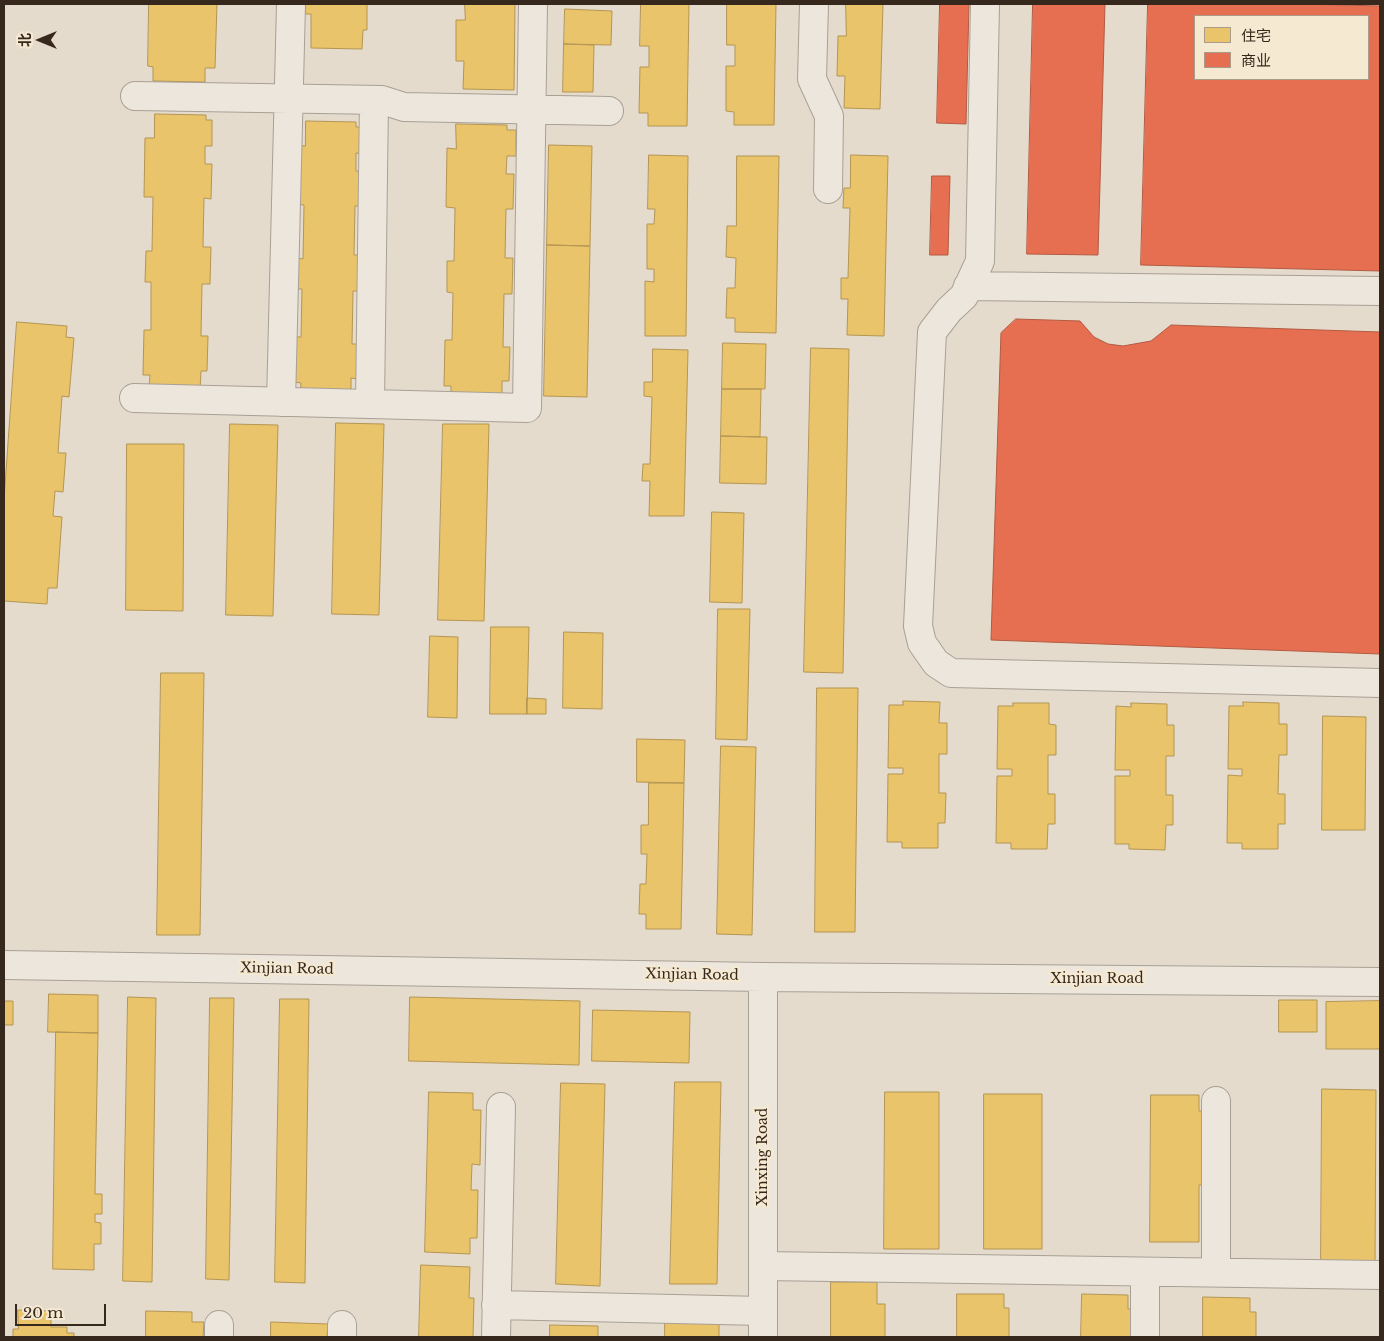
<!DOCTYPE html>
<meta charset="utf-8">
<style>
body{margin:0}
#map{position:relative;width:1384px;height:1341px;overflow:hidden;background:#e4dbcc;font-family:"Libre Baskerville","Noto Sans SC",serif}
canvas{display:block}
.frame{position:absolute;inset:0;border:5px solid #37281d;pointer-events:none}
.legend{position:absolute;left:1194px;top:15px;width:175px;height:65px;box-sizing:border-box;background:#f5e9d1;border:1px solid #a99c89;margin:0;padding:6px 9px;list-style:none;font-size:15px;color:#37281d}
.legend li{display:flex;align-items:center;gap:10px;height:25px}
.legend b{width:25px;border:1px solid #a99c89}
.north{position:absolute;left:15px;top:15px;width:50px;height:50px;-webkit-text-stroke:4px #f5e9d1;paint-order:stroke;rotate:270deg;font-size:14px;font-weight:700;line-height:20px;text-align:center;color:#37281d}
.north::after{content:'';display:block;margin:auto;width:18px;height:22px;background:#37281d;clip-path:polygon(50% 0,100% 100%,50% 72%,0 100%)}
.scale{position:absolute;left:15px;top:1304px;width:91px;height:22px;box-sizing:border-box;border:2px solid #37281d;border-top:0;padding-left:6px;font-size:15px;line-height:18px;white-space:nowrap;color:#37281d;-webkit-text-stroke:4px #f5e9d1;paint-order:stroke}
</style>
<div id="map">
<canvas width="1384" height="1341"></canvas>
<div class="frame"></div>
<ul class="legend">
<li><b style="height:14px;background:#e9c46a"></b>住宅</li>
<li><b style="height:14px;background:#e76f51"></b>商业</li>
</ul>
<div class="north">北</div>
<div class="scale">20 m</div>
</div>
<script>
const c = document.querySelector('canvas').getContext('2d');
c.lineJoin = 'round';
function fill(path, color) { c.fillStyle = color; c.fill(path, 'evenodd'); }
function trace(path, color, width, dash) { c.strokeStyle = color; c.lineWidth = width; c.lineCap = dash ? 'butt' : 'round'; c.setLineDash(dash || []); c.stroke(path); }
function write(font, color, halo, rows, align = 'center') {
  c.font = font + ' "Libre Baskerville",serif'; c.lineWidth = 5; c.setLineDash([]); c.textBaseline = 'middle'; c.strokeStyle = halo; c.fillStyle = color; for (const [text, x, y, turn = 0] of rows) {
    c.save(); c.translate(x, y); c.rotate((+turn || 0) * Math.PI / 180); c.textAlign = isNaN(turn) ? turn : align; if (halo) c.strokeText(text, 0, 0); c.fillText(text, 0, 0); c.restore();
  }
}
const homes = new Path2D(`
 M149 4H217L215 68H205V82L153 81V67L148 66Z
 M306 4H367V30H363L362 49 311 48V14H306Z
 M465 4H515L514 90 463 89 464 61H456V20H465Z
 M641 4H689L687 126H648V113H639L640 67H649V46H640Z
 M727 4H776L774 125H734V112L726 111V66H735V45H727Z
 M846 4H883L880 109 844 108 845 76H837L838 36H846Z
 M565 9 612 11 611 45 564 44Z
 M564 44 594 45 593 92H563Z
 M155 114 206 115V120H212V146H205V164H212L211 199 204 198 203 247H211L210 284H202L201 336H208L207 371H201L200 390 149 389 150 375H143L144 330H151V282H145L146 251H152L153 197H144L145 138H154Z
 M306 121 356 122V127H363L362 154 356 153V171H363L362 206H355L354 255H362L361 291H353L352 344H359L358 379 351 378V397L300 396 301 383 294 382 295 337H301L302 289H296L297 258 303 259 304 205 295 204 296 145 305 146Z
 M456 124 507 125V130H516V156H507L506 174H514L513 209H506L505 258H513L512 294H504L503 347H510L509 381H502V400L451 399V386H444L445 340H452L453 293 447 292V261H454L455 208 446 207 447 148 456 149Z
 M549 145 592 146 590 246 547 245Z
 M649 155 688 156 686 336H645V281L654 282V269H647V224H654L655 209H648Z
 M851 155 888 156 884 336 847 335 848 299H841V278H848L850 208H843L844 188H850Z
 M737 156H779L776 333 735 332V318H726L727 288H735L736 258 726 257 727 226H736Z
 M547 245 590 246 587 397 544 396Z
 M17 322 67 326 66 337 74 338 69 397 62 396 58 453H66L63 492 55 491 53 516 62 517 57 588H48L47 604 4 601V500Z
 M723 343 766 344 765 389H722Z
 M811 348 849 349 843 673 804 672Z
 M653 349 688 350 684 516H649L650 481H642L643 464H650L652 397 644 396V382H652Z
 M722 389H761L760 437 721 436Z
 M336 423 384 424 379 615 332 614Z
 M230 424 278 425 273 616 226 615Z
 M443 424H489L484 621 438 620Z
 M721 436 767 437 766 484 720 483Z
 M127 444H184L183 611 126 610Z
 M712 512 744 513 742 603 710 602Z
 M718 609H750L747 740 716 739Z
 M491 627H529L527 714H490Z
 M564 632 603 633 602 709 563 708Z
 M430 636 458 637 457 718 428 717Z
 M161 673H204L200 935H157Z
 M817 688H858L855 932H815Z
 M527 698 546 699V714H527Z
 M903 701 940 702 939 723H947V754H939V793H946L945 823H938V848H902V842H887L888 774H903V768H888L889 705H903Z
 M1243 702 1279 703V724H1287V755H1279L1278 794H1285V824H1278V849H1242V843H1227L1228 775 1242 776V769H1228L1229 706H1243Z
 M1013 703H1049V724L1056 725V755H1048V794H1055V824H1048L1047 849H1011V843H996L997 776H1012V769H997L998 706H1013Z
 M1131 703 1167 704V725H1174V756H1166V795H1173V825H1166L1165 850 1129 849V844H1115V776H1130V770H1115L1116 706 1131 707Z
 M1323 716 1366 717 1365 830H1322Z
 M637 739 685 740 684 783 637 782Z
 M721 746 756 747 752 935 717 934Z
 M649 783H684L681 929H646V914H639L640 884H646L647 854H641V825H648Z
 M49 994 98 995V1033L48 1032Z
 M128 997 156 998 152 1282 123 1281Z
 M410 997 580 1001 579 1065 409 1061Z
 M210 998H234L229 1280 206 1279Z
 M280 999H309L305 1283 275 1282Z
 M1279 1000H1317V1032H1279Z
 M4 1001H13V1025H4Z
 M1380 1001V1049H1326V1002Z
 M593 1010 690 1012 689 1063 592 1061Z
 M56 1032 98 1033 95 1194H102V1214H95V1222L101 1223V1244H94V1270L53 1269Z
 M675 1082H721L717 1284H670Z
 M561 1083 605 1084 600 1286 556 1284Z
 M1322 1089 1376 1090 1375 1262H1321Z
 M429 1092 473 1093V1110H481L480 1165 472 1164 471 1190H478L477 1238H470V1254L425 1252Z
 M885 1092H939V1249H884Z
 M984 1094H1042V1249H984Z
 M1151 1095H1199V1111H1204V1185H1199V1242H1150Z
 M421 1265 470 1267 469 1298H474L473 1337H419Z
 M831 1282H877V1304H885V1337H831Z
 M957 1294H1004V1308H1009V1337H957Z
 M1082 1294 1128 1295V1309H1134V1337H1081Z
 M1203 1297 1250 1298V1312H1256V1337H1203Z
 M18 1310 51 1311V1327H67V1333H74V1337H13V1329H18Z
 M146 1311 192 1312V1322H204L203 1337H146Z
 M271 1322 328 1324 327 1337H271Z
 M665 1322H719V1337H665Z
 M550 1325 598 1326V1337H550Z`);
const shops = new Path2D(`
 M940 4H969L966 124 937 123Z
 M1033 4H1105L1098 255 1027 254Z
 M1148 4H1302L1380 6V271L1141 265ZM1195 16H1368V79H1195Z
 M932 176H950L948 255H930Z
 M1016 319 1080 321 1094 337 1108 344 1123 346 1151 341 1171 325 1380 332V654L991 640 1001 333Z`);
const minor = new Path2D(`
 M814 4 812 79 829 116 828 189
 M985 4 980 261 964 296 949 310 932 332 918 626 922 643 936 663 951 673 1380 683
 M135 96 382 100 404 107 609 111
 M968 286 1380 291
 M134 398 527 408 533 4
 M281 402 291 4
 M370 404 374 100
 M4 965 763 977 1380 982
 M763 977V1337
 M763 1266 1380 1275
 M1216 1272V1101
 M496 1305 763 1311
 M219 1337V1325
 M342 1337V1325
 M496 1337 501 1107
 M1145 1337V1272`);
const streetNames = [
 ["Xinjian Road",287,969,1],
 ["Xinjian Road",692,975,1],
 ["Xinjian Road",1097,979],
 ["Xinxing Road",763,1157,-90]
];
fill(homes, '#e9c46a');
trace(homes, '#b49553', 1);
fill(shops, '#e76f51');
trace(shops, '#b25a41', 1);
trace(minor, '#a9a095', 30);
trace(minor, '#ece6dd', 28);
write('14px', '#37281d', '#f5e9d1', streetNames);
</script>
